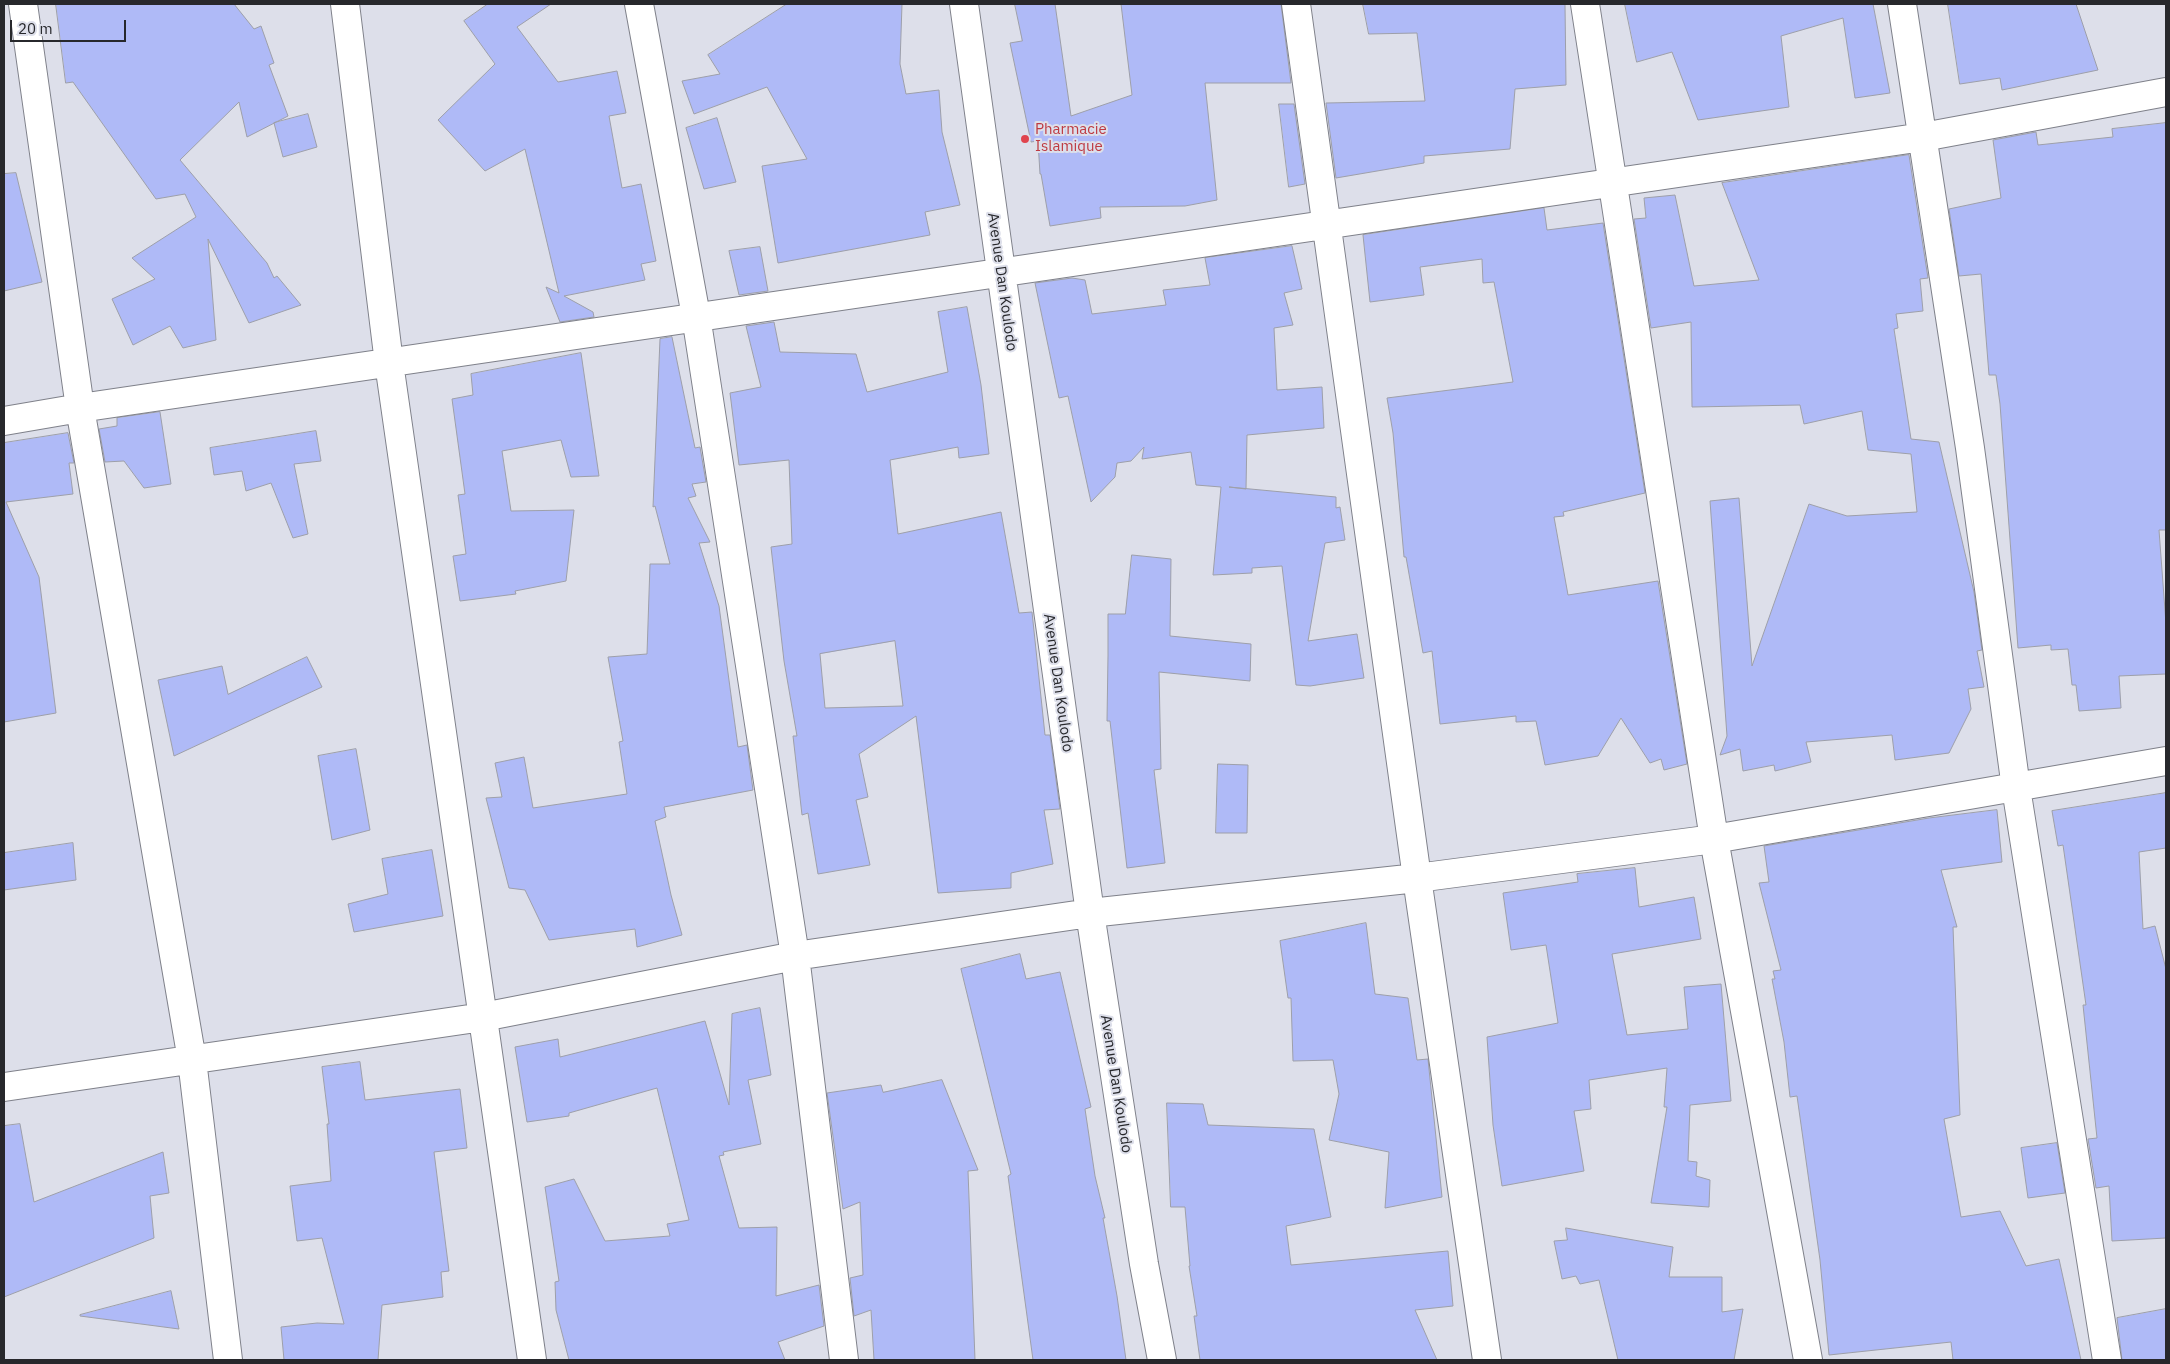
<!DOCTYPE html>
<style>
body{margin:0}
#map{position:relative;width:2170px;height:1364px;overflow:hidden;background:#dddfea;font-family:"IBM Plex Sans",sans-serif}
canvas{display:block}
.frame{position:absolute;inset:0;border:5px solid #27282c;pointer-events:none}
.scale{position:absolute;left:10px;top:20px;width:116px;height:22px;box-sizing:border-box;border:2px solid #27282c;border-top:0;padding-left:6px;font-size:15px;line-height:18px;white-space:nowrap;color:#27282c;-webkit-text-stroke:4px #dddfea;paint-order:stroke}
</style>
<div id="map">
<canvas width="2170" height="1364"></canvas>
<div class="frame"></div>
<div class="scale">20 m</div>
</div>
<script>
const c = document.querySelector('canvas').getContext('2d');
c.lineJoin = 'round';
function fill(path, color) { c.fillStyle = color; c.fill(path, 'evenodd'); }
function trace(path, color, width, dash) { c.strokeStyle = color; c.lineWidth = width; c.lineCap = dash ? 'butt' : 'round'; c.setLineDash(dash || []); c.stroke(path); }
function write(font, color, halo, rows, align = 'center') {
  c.font = font + ' "IBM Plex Sans",sans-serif'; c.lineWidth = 4; c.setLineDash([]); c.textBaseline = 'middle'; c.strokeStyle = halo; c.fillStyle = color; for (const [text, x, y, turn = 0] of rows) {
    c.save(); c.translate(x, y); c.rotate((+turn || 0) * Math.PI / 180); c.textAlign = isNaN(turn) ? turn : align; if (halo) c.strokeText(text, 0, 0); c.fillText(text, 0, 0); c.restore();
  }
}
const building = new Path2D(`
 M56 4H234L254 29 261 26 274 63 269 65 288 116 247 137 239 102 180 160 267 263 274 278 277 276 301 305 249 323 208 239 216 340 183 348 170 326 133 345 112 299 155 279 132 258 196 217 185 194 156 199 73 82 66 83Z
 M488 4H551L517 27 558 82 617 71 626 113 609 116 622 188 641 184 656 261 641 264 645 280 564 296 593 312 594 317 560 322 546 287 559 293 525 149 485 171 438 120 495 64 464 21Z
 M787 4H902L900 64 906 94 939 90 942 132 960 205 925 212 930 235 778 263 762 166 807 159 767 87 694 114 682 81 720 74 708 55Z
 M1015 4H1055L1071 116 1132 95 1121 4H1281L1291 83H1205L1217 200 1185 206 1100 207 1101 218 1050 226 1041 174H1040L1038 141 1031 142 1010 43 1022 41Z
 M1363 4H1565L1566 85 1515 89 1510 149 1424 156V163L1336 178 1326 103 1425 101 1417 33 1369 34Z
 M1625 4H1873L1890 93 1855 98 1843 18 1781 36 1789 107 1698 120 1672 52 1637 62Z
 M1948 4H2076L2098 70 2002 90 2000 78 1960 84Z
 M1279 104H1294L1305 184 1289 187Z
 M308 114 317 147 283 157 274 123Z
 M717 118 736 182 704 189 686 128Z
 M2166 123V530H2159L2166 624V674L2119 676 2121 708 2079 711 2076 685H2072L2068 649 2051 650V645L2018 648 2000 404 1996 375H1989L1981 274 1959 276 1949 209 2001 198 1993 140 2036 132 2038 145 2113 137 2112 129Z
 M1909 155 1928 278 1920 279 1923 311 1896 314 1898 328 1894 329 1911 439 1939 442 1974 592 1982 650 1977 651 1984 687 1968 689 1971 709 1949 753 1895 760 1892 735 1806 742 1811 762 1775 771 1774 765 1743 771 1740 749 1720 755 1727 736 1710 501 1739 498 1752 666 1809 504 1847 516 1917 512 1911 454 1868 450 1862 411 1804 424 1800 405 1692 407 1691 322 1651 328 1634 219 1646 218 1644 198 1675 195 1694 286 1759 280 1722 183Z
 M16 173 42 282 4 291V174Z
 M1544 208 1547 230 1603 223 1645 493 1563 512 1564 516 1554 517 1568 595 1658 581 1687 764 1664 770 1661 759 1650 763 1621 718 1598 756 1545 765 1536 721 1516 722V716L1440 724 1432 651 1423 653 1406 557H1404L1393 433 1387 398 1513 382 1494 282 1483 283 1482 259 1420 267 1424 295 1370 302 1363 235Z
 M1292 246 1302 289 1284 293 1293 325 1274 328 1277 390 1322 387 1324 428 1247 435 1246 489 1229 487 1336 497V508L1340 507 1345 540 1325 543 1308 641 1357 634 1364 678 1310 686 1296 685 1282 566 1252 568V573L1213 575 1221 487 1196 485 1191 452 1142 459 1144 447 1131 461 1117 463 1115 477 1091 502 1068 396 1059 398 1035 283 1072 278 1085 280 1092 314 1166 305 1163 290 1210 285 1205 258Z
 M760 247 768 291 739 295 729 251Z
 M967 307 981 385 989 454 959 458 958 447 890 460 898 534 1001 512 1019 613 1032 612 1045 735H1050L1060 809 1044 810 1053 864 1011 873V888L938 893 916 716 859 754 868 797 856 800 870 865 818 874 808 813 802 815 793 736H797L784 661 771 547 792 544 789 460 739 465 730 393 761 387 746 326 774 322 780 352 856 354 867 392 948 372 938 312ZM895 641 903 706 825 708 820 654Z
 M672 337 695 448 700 447 706 482 692 484 696 496 688 498 710 542 699 543 719 606 738 747 747 745 753 790 664 807 666 817 655 821 671 895 682 935 637 947 635 929 549 940 525 890 509 888 486 798 502 797 495 763 524 757 533 808 627 794 619 742 623 741 608 657 647 654 650 564H670L655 506 653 507 660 339Z
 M581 353 599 476 571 477 561 440 502 451 511 511 574 510 566 581 515 591 516 594 460 601 453 556 466 554 458 495 465 494 452 399 473 395 471 374Z
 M160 412 171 484 144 488 124 461 105 462 99 429 117 426V418Z
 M316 431 321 461 294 464 308 534 293 538 271 483 246 491 242 471 214 475 210 448Z
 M68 433 74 463H69L73 494 6 502 39 577 56 713 4 722V443Z
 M1132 555 1171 559 1170 636 1251 644 1250 681 1159 672 1161 769 1154 770 1165 863 1127 868 1110 721H1107L1108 655V614H1125Z
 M307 657 322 687 174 756 158 680 222 666 228 694Z
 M356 749 370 830 332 840 318 756Z
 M1218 764 1248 765 1247 833H1216Z
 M2166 793V848L2139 852 2143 929 2155 926 2166 969V1238L2112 1241 2109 1186 2096 1188 2088 1139 2097 1138 2083 1005H2086L2063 845 2058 846 2052 811Z
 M1997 810 2002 862 1941 870 1957 927H1953L1960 1115 1944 1119 1961 1217 2000 1211 2026 1266 2059 1259 2081 1360H1953L1951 1342 1829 1355 1820 1260 1797 1096 1790 1097 1784 1042 1772 979H1775L1773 971 1781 970 1759 883 1769 882 1764 846 1929 818Z
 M73 843 76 880 4 890V853Z
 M432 850 443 916 354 932 348 904 388 894 382 859Z
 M1635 868 1639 907 1694 897 1701 939 1612 954 1627 1035 1688 1029 1684 987 1721 984 1731 1101 1690 1105 1688 1161 1697 1162 1696 1176 1710 1180 1709 1207 1651 1203 1667 1107H1664L1667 1068 1589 1080 1591 1109 1574 1111 1584 1171 1502 1186 1493 1125 1487 1037 1558 1023 1546 945 1511 950 1503 893 1578 882 1577 874Z
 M1366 923 1375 994 1408 998 1417 1060 1428 1059 1442 1197 1385 1208 1389 1152 1329 1140 1339 1094 1333 1060 1293 1061 1291 998H1288L1280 941Z
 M1020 954 1026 979 1060 972 1091 1107 1085 1109 1095 1176 1105 1218H1103L1117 1296 1126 1360H1033L1008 1176 1011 1174 961 969Z
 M760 1008 771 1075 748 1080 761 1144 723 1152 724 1155 719 1156 739 1228 777 1227 776 1296 819 1285 824 1326 778 1342 785 1360H569L556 1310 555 1282 559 1281 545 1187 574 1179 605 1241 670 1236 667 1224 689 1220 657 1088 569 1113V1116L527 1122 515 1047 558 1039 560 1057 705 1021 729 1105 732 1014Z
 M360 1062 365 1100 460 1089 467 1148 434 1152 449 1271 441 1272 443 1297 382 1305 378 1360H284L281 1327 317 1323 344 1324 322 1238 297 1241 290 1186 331 1181 327 1124H329L322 1067Z
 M942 1080 978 1170 968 1171 975 1360H874L871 1310 854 1316 850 1278 863 1275 860 1202 843 1209 827 1093 881 1085 883 1092Z
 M1167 1103 1203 1104 1208 1125 1314 1129 1331 1217 1286 1226 1291 1265 1448 1251 1453 1306 1415 1310 1437 1360H1200L1194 1316H1197L1189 1266H1190L1185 1207H1171Z
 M20 1124 34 1202 163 1152 169 1193 150 1196 154 1238 4 1297V1126Z
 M2057 1143 2065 1193 2028 1198 2021 1148Z
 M1566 1228 1673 1247 1669 1277H1722V1312L1743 1309 1734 1360H1618L1599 1280 1580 1284 1576 1276 1562 1279 1554 1241 1567 1240Z
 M171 1291 179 1329 80 1316V1315Z
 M2166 1309V1360H2122L2117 1318Z`);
const minor = new Path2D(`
 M23 4 80 408 192 1060 228 1360
 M345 4 389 363 532 1360
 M639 4 696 316 795 956 844 1360
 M964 4 1090 913 1144 1264 1162 1360
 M1296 4 1417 878 1487 1360
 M1585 4 1714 839 1808 1360
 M1902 4 1970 448 2016 788 2107 1360
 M4 421 80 408 1923 137 2166 92
 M4 1087 483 1017 795 956 1090 913 1417 878 1714 839 2166 761`);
const markers = [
 [1025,139,5,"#e0444e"]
];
const healthNames = [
 ["Pharmacie",1035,130],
 ["Islamique",1035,147]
];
const streetNames = [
 ["Avenue Dan Koulodo",1002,282,82],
 ["Avenue Dan Koulodo",1058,683,82],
 ["Avenue Dan Koulodo",1116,1084,81]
];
fill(building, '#afbaf7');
trace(building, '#9d9fa9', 1);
trace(minor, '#7f818a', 30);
trace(minor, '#fff', 28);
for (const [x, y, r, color] of markers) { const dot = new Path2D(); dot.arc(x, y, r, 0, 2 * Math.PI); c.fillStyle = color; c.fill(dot); trace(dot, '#dddfea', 2); }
write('15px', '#be3a42', '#dddfea', healthNames, 'left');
write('15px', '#27282c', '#dddfea', streetNames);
</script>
